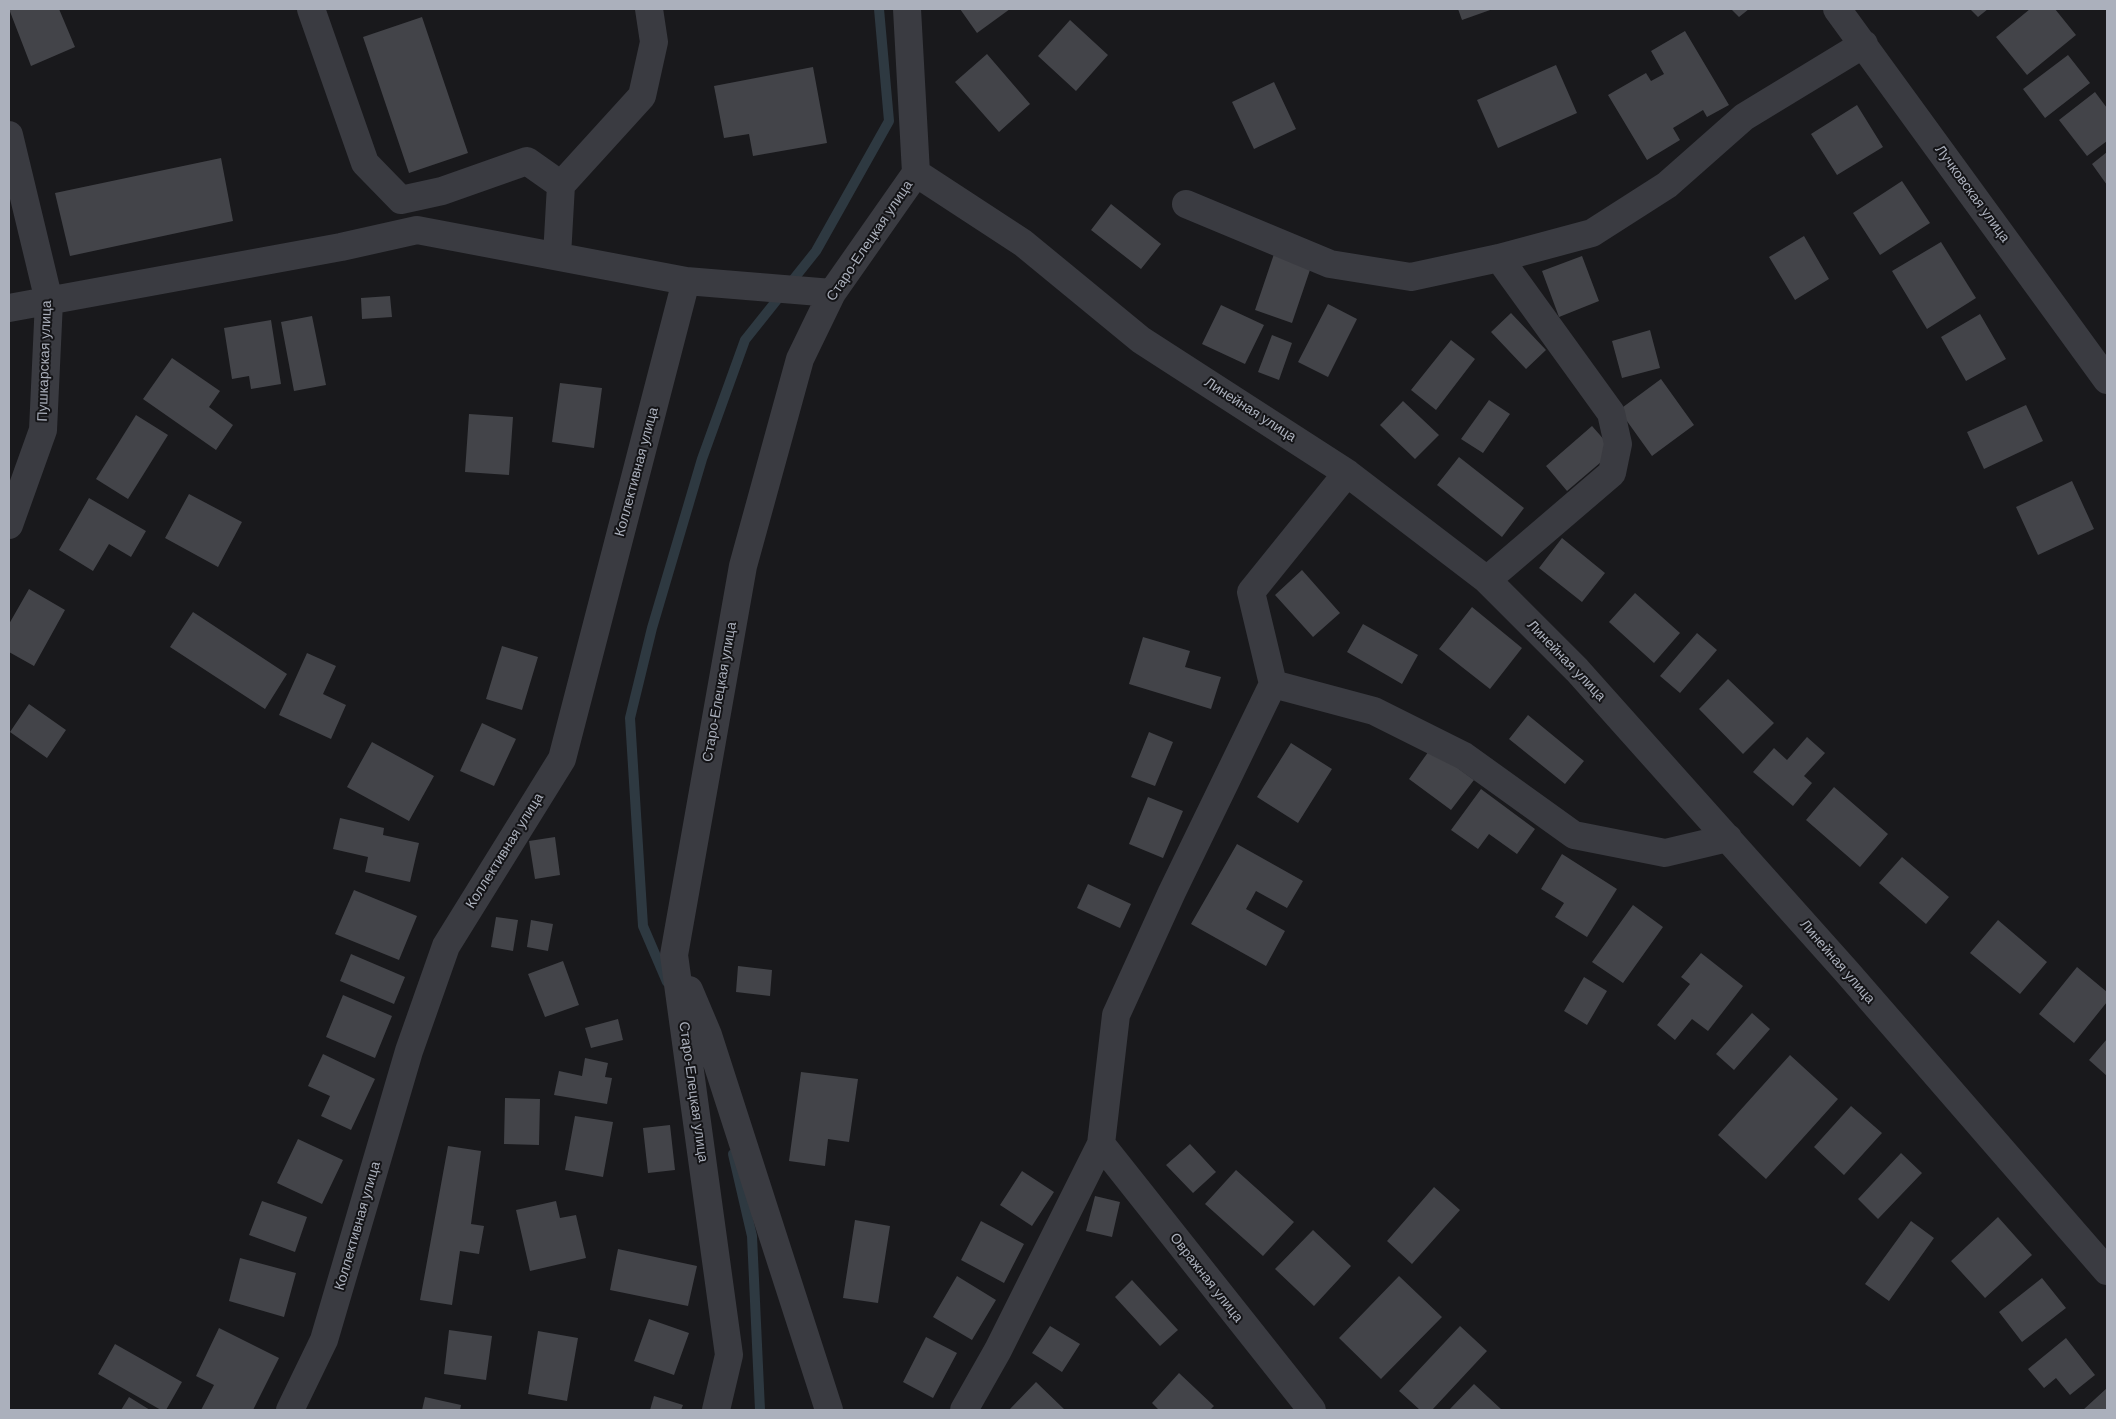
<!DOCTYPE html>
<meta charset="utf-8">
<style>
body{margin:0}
#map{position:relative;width:2116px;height:1419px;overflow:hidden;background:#19191c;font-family:Helvetica,sans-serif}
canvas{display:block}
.frame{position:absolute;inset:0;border:10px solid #abb0bc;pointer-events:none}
</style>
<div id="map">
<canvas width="2116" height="1419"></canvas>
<div class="frame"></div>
</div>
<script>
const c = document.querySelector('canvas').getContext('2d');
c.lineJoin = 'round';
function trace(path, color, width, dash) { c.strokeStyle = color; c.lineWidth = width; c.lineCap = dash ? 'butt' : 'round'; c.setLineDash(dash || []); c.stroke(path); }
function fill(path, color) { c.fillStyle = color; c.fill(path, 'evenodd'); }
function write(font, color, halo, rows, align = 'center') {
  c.font = font + ' Helvetica,sans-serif'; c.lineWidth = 4; c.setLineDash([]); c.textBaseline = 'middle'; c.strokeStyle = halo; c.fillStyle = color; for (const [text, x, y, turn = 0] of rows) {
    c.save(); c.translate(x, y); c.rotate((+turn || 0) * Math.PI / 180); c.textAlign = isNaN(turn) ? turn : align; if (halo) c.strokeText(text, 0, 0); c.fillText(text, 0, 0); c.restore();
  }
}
const stream = new Path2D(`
 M667 982 643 926 630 718 652 628 702 459 745 340 816 251 889 121 879 9
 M733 1154 752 1236 760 1410`);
const building = new Path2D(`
 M9 9H59L75 47 31 66Z
 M960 9H1010L977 33Z
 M1458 9H1493L1462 20Z
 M1731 9H1749L1739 17Z
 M1970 9H1988L1978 17Z
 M2030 9H2055L2076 35 2027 75 1996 37Z
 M422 17 468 153 409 173 363 37Z
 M1070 20 1108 55 1076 91 1038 56Z
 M1685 31 1729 105 1707 117 1703 110 1673 128 1680 140 1647 160 1608 95 1646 73 1651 81 1664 74 1651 51Z
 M987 54 1030 104 999 132 955 82Z
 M2068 55 2090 83 2045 118 2023 89Z
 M1556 65 1577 113 1498 148 1477 100Z
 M813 67 827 143 753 156 749 134 724 138 714 86Z
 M1274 82 1296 129 1254 149 1232 102Z
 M2095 92 2107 108V141L2087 156 2059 120Z
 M1857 105 1883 147 1837 175 1811 134Z
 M2107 152V185L2092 164Z
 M221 158 233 221 70 256 55 193Z
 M1902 181 1930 223 1880 255 1853 213Z
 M1111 204 1161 244 1141 269 1091 230Z
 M1804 236 1829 279 1795 300 1769 257Z
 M1941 242 1976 298 1927 329 1892 271Z
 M1275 251 1312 264 1292 323 1255 310Z
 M1582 256 1599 301 1559 317 1542 271Z
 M390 296 392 317 362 319 361 298Z
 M1328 304 1357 319 1328 377 1298 362Z
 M1221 305 1264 325 1245 364 1202 344Z
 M1511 313 1546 350 1526 369 1491 332Z
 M1980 314 2006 359 1966 381 1941 337Z
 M312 316 326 385 294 391 281 322Z
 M271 320 281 384 251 389 249 376 232 379 224 328Z
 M1650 330 1660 368 1622 378 1612 341Z
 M1272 335 1292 343 1279 380 1258 372Z
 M1451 340 1475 359 1436 410 1411 390Z
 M172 358 220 391 209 407 233 425 216 450 143 399Z
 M1661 379 1694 425 1652 456 1619 410Z
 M560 383 602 388 594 448 552 442Z
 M1489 400 1510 414 1483 453 1461 439Z
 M1403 401 1439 435 1415 459 1380 425Z
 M2026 405 2043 441 1984 469 1967 432Z
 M469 414 513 417 509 475 465 472Z
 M136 415 168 435 128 499 96 479Z
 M1592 426 1614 451 1567 491 1546 466Z
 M1459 457 1524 508 1502 537 1437 485Z
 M2072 481 2094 529 2038 555 2016 507Z
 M189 494 242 522 218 567 165 538Z
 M89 498 146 531 131 557 109 544 93 571 59 550Z
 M1562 538 1605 573 1582 602 1539 568Z
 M1302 570 1340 613 1313 637 1275 595Z
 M29 589 65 610 34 666 9 652V624Z
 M1635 593 1680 633 1654 663 1609 622Z
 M1472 607 1522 648 1490 689 1439 649Z
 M193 612 287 674 265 709 170 647Z
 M1363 624 1418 655 1402 684 1347 652Z
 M1697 633 1717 650 1680 693 1660 676Z
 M1143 637 1190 651 1185 667 1221 677 1211 709 1129 684Z
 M502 646 538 657 522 710 486 699Z
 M307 653 336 666 323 694 346 705 331 739 279 715Z
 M1728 679 1774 723 1743 754 1699 709Z
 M29 704 66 730 47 758 10 732Z
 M1528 715 1584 761 1565 784 1509 739Z
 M482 723 516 739 494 786 460 771Z
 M1149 732 1173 742 1155 786 1131 777Z
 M1807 737 1825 753 1804 776 1812 783 1793 806 1753 772 1774 748 1787 760Z
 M372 742 434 776 409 821 347 787Z
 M1291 743 1332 769 1298 823 1257 797Z
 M1431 748 1474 780 1451 810 1409 779Z
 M1834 787 1888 834 1860 867 1806 820Z
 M1481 789 1535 829 1517 854 1489 834 1478 849 1451 830Z
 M1148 797 1183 811 1163 858 1129 844Z
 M340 818 384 828 383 835 419 843 410 882 365 872 368 857 333 849Z
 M555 837 560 875 535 879 529 841Z
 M1237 844 1303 881 1287 908 1256 891 1246 909 1285 931 1266 966 1191 924Z
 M1562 854 1617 889 1587 937 1555 917 1564 903 1541 889Z
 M1902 857 1949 897 1926 924 1879 883Z
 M1088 884 1131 904 1120 928 1077 908Z
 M354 890 417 916 399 960 335 934Z
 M1633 905 1663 927 1623 983 1592 962Z
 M496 917 518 920 513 951 491 947Z
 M531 920 553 924 548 951 527 947Z
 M1998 920 2047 962 2020 994 1970 953Z
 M1701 953 1743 986 1708 1031 1692 1019 1675 1040 1657 1025 1690 984 1681 977Z
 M351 954 405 977 394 1004 340 981Z
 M563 961 579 1005 545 1017 528 974Z
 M738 966 772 970 770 996 736 992Z
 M2077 967 2107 992V1002L2074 1043 2039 1014Z
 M1584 977 1607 991 1587 1025 1564 1011Z
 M343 995 392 1016 375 1058 326 1037Z
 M1752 1013 1770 1029 1734 1070 1716 1054Z
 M618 1019 623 1040 591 1048 585 1028Z
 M2107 1039V1076L2089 1060Z
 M323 1054 375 1079 351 1130 321 1116 330 1096 308 1086Z
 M1790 1055 1838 1099 1766 1179 1718 1135Z
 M585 1058 608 1063 605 1077 612 1078 607 1104 554 1095 559 1071 582 1076Z
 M801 1072 858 1079 849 1142 828 1139 825 1166 789 1161Z
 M505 1098 540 1099 539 1145 504 1144Z
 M1851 1106 1882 1133 1844 1175 1814 1147Z
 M575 1116 613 1122 603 1177 565 1170Z
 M670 1125 675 1170 648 1173 643 1128Z
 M298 1139 343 1160 322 1204 277 1183Z
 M1190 1144 1216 1172 1193 1193 1166 1165Z
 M448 1146 481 1151 471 1224 484 1226 479 1254 460 1251 452 1305 420 1300Z
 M1901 1153 1922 1173 1878 1219 1858 1199Z
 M1236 1170 1294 1222 1263 1256 1205 1204Z
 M1022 1171 1054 1192 1032 1226 1000 1205Z
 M1434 1187 1460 1210 1412 1264 1387 1241Z
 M1095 1196 1120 1202 1112 1237 1086 1231Z
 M262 1201 307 1217 295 1252 249 1235Z
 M556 1201 560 1218 576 1215 586 1258 530 1271 516 1210Z
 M1998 1217 2032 1255 1985 1298 1951 1261Z
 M855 1220 890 1226 878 1303 843 1298Z
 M981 1221 1024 1244 1004 1283 961 1260Z
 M1911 1221 1934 1238 1889 1301 1865 1284Z
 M1313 1230 1351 1266 1314 1306 1275 1269Z
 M618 1249 697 1266 688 1306 610 1290Z
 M240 1258 296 1273 284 1317 229 1301Z
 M957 1276 996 1300 972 1340 933 1317Z
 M1399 1276 1442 1317 1381 1379 1339 1338Z
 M2042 1278 2066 1308 2022 1342 1999 1312Z
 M1132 1280 1178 1330 1160 1346 1115 1297Z
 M649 1319 689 1333 674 1375 634 1361Z
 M1050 1326 1080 1344 1062 1372 1032 1353Z
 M1460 1326 1487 1351 1432 1410H1420L1399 1391Z
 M219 1328 279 1358 253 1410H201L214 1385 196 1376Z
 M449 1330 492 1336 486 1380 444 1374Z
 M538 1331 578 1338 567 1401 528 1394Z
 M926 1337 957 1353 933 1398 903 1382Z
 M2066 1338 2095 1375 2070 1395 2056 1378 2044 1388 2028 1369Z
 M115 1344 182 1382 166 1410H161L98 1374Z
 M1179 1373 1214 1406 1210 1410H1159L1152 1403Z
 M1036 1382 1065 1410H1009Z
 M1474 1384 1502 1410H1449Z
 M2107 1388V1410H2083Z
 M654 1396 683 1405 681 1410H650Z
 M129 1397 150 1410H121Z
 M425 1397 461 1405 460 1410H422Z`);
const minor = new Path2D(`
 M311 9 365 163 401 200 442 191 527 161 561 185
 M1837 9 2107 380
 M9 135 49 301 43 430 9 525
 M916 173 1023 243 1141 340 1347 473 1487 580 1577 670 1847 972 2107 1271
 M1186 204 1330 264 1411 277 1499 258 1592 233 1667 185 1744 117 1864 44
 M557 256 561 185 642 96 654 42 649 9
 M9 308 341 247 417 230 686 281 832 293
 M1487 580 1612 473 1618 444 1611 413 1499 258
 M1273 684 1374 711 1464 756 1574 835 1665 853 1728 838
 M689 990 708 1035 829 1410
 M1101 1144 1312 1410
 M290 1410 324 1340 409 1051 446 946 562 759 686 281
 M716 1410 729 1355 674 955 743 566 800 359 832 293 916 173 907 9
 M964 1410 998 1350 1101 1144 1116 1015 1172 892 1273 684 1251 592 1347 473`);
const streetNames = [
 ["Лучковская улица",1972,194,54],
 ["Старо-Елецкая улица",870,241,-56],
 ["Пушкарская улица",45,361,-88],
 ["Линейная улица",1250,410,33],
 ["Коллективная улица",637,472,-75],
 ["Линейная улица",1566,661,46],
 ["Старо-Елецкая улица",720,692,-80],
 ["Коллективная улица",505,851,-58],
 ["Линейная улица",1837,962,49],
 ["Старо-Елецкая улица",693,1092,82],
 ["Коллективная улица",358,1226,-74],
 ["Овражная улица",1206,1278,52]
];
trace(stream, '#2e3941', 10);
fill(building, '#434449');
trace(minor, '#3a3b41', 28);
write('14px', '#abb0bc', '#141417', streetNames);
</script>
